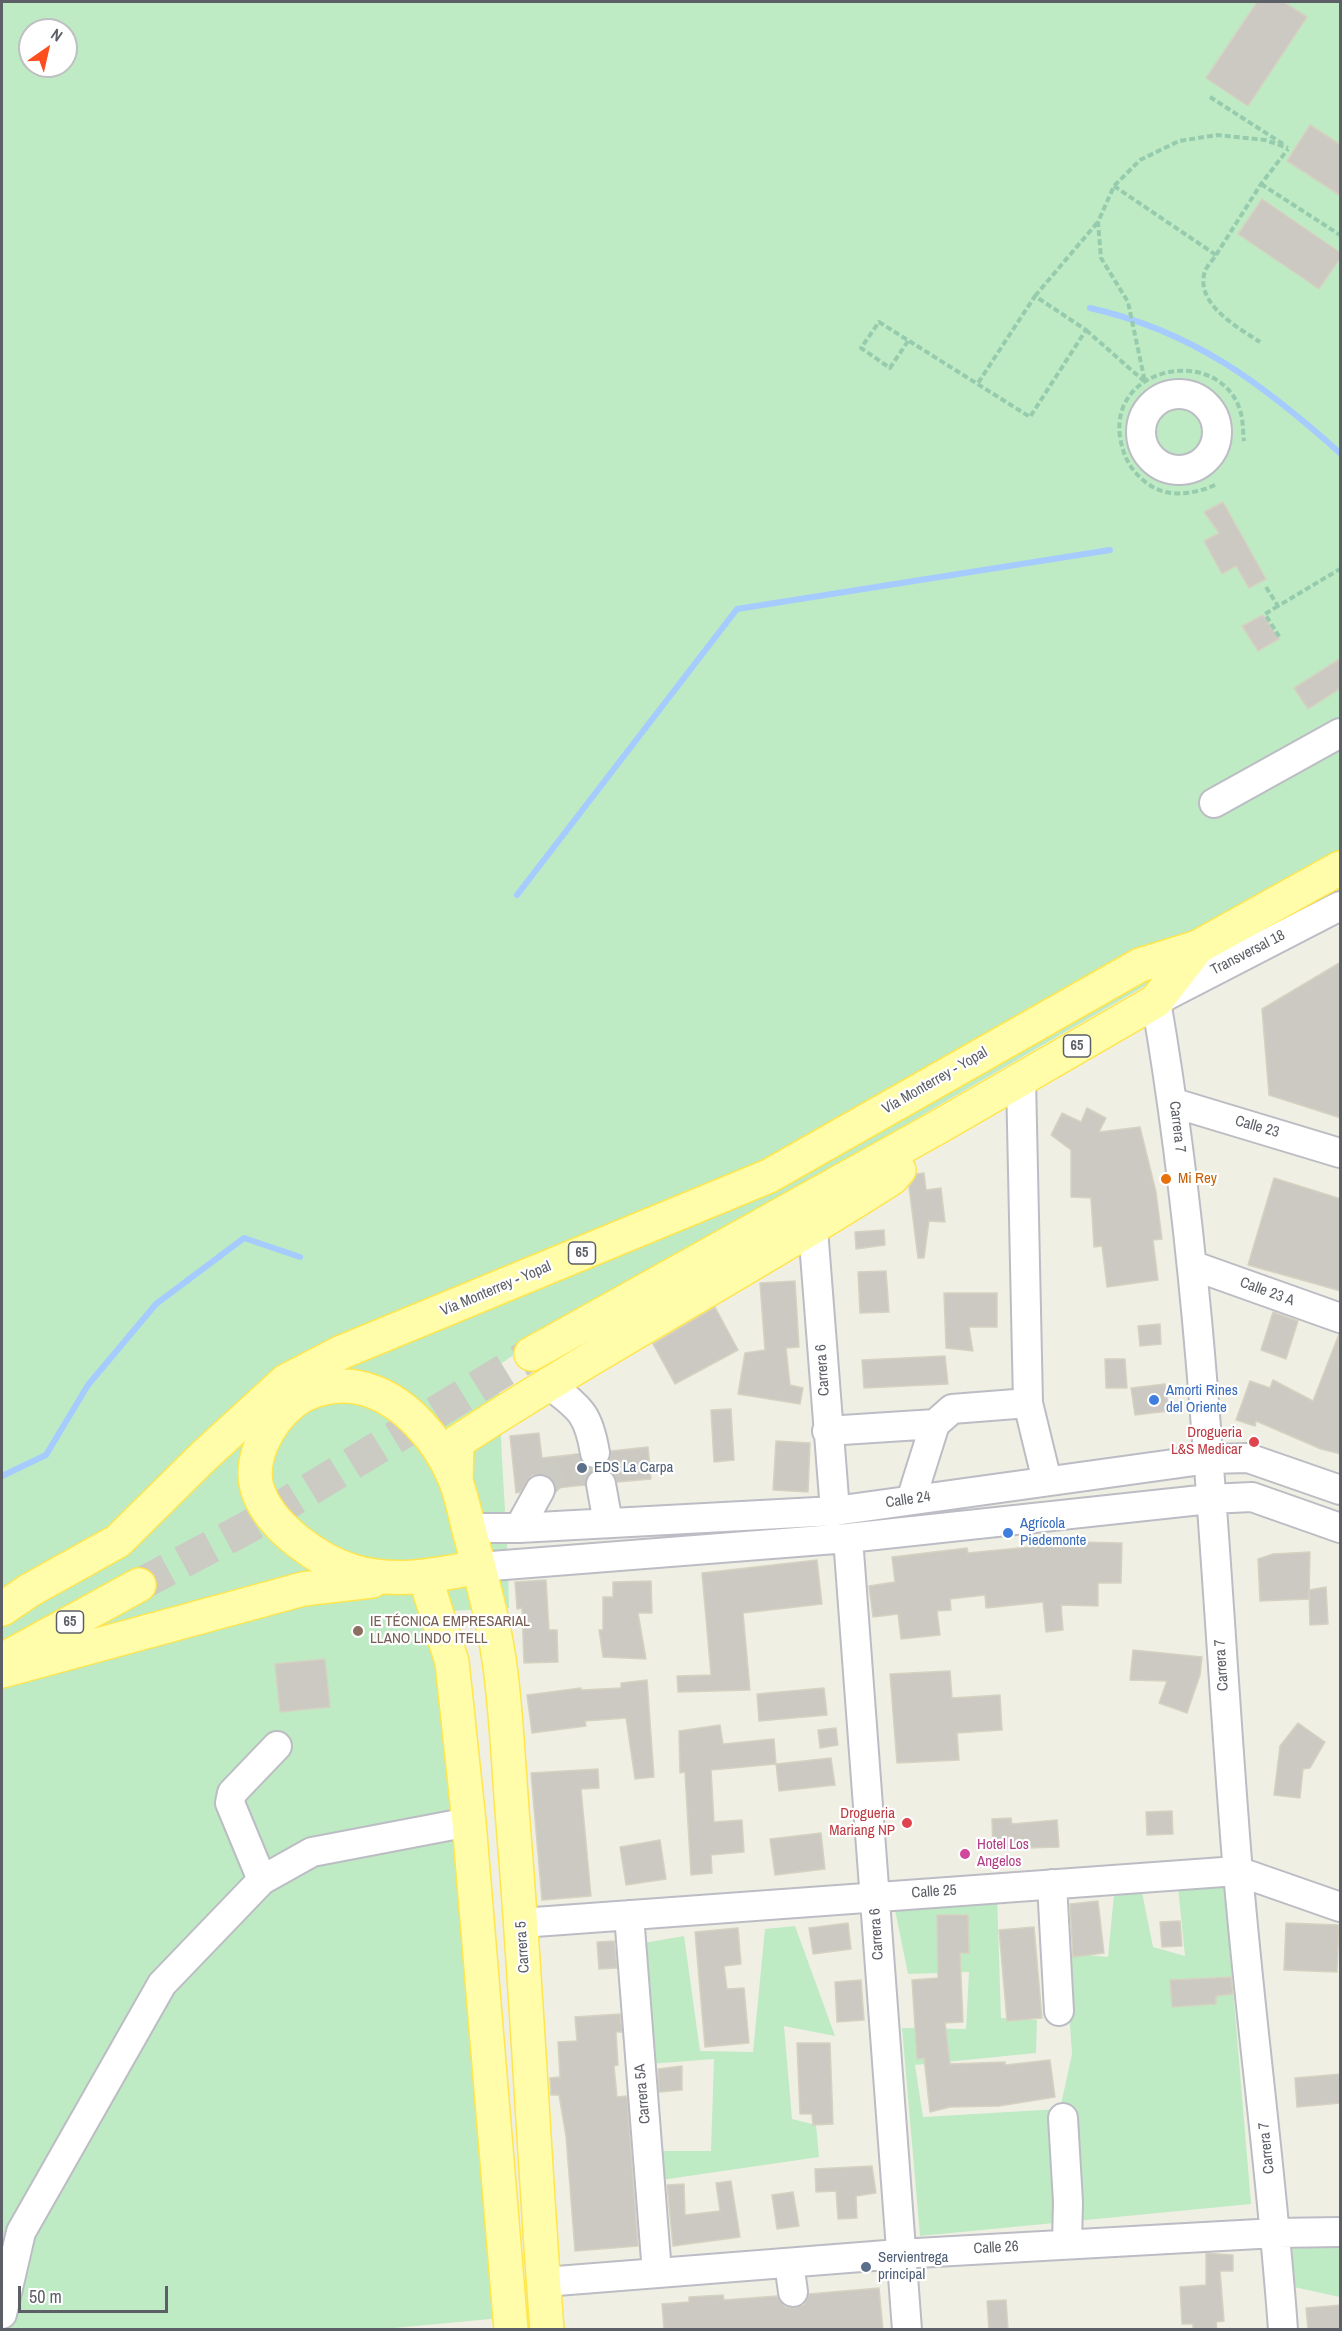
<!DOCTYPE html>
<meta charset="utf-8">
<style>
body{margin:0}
#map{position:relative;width:1342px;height:2331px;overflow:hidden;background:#f0efe4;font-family:"Archivo Narrow",sans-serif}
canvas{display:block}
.frame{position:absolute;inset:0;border:3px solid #5c5f66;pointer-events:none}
.north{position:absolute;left:18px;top:18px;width:60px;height:60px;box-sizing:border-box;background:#fff;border:2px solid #bebfc2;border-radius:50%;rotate:34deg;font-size:16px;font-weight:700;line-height:24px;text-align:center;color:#5c5f66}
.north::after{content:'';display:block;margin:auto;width:21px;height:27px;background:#fc4e1e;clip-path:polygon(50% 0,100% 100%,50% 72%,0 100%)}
.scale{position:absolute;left:18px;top:2286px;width:150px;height:27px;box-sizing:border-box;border:3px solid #5c5f66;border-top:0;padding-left:8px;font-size:18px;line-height:21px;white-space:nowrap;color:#5c5f66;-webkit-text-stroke:4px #fff;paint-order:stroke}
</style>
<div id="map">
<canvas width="1342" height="2331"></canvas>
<div class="frame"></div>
<div class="north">N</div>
<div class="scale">50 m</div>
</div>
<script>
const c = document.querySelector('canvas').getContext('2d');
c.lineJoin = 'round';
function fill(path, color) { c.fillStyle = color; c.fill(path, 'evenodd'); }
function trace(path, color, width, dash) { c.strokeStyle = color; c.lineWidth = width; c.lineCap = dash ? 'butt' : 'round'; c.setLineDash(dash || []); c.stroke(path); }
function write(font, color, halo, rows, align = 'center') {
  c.font = font + ' "Archivo Narrow",sans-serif'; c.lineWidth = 4.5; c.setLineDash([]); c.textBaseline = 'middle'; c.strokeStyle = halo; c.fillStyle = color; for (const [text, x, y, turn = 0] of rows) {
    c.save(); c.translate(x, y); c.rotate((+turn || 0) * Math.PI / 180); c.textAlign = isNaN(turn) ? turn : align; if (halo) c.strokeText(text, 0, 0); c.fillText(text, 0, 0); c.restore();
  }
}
const green = new Path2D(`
 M2 2H1340V875C1069 1027 801 1187 531 1343L499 1365C499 1446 508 1527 509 1608L429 1612 444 1664 501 2318 373 2330H2ZM30 30H66V66H30Z
 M1139 1877 1153 1947 1185 1956 1178 1887 1224 1881 1251 2204 920 2236 902 2028 966 2029 969 1972 908 1974 893 1900 997 1895 1001 2018 1037 2020 1036 2053 915 2065 923 2117 1060 2109 1072 2054 1065 1953 1108 1957 1114 1894Z
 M795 1926 835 2036 784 2026 792 2119 816 2125 819 2157 661 2180 658 2151H711L714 2059 649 2064 644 1943 684 1936 700 2051 753 2052 765 1929Z
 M1340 2245V2297L1294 2287 1292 2249Z`);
const stream = new Path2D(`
 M1090 308C1193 331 1263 384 1340 453
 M517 895 737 609 1110 550
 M2 1476 46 1455 88 1385 156 1304 244 1238 300 1257`);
const building = new Path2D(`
 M1257 2H1284L1307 17 1248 106 1206 78Z
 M1310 125 1341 145V196L1287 161Z
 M1262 199 1341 253V257L1319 289 1238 234Z
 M1223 502 1266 579 1249 588 1236 566 1222 574 1204 541 1219 533 1204 512Z
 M1263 615 1279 639 1258 651 1242 626Z
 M1341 658V688L1308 709 1294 688Z
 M1341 962V1118L1269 1095 1262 1009Z
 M1087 1108 1106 1118 1099 1132 1140 1127 1156 1192 1162 1239 1153 1240 1158 1280 1107 1287 1102 1246 1094 1247 1091 1198 1071 1197V1150L1051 1135 1062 1113 1081 1122Z
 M924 1173 926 1190 941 1188 945 1222 929 1221 924 1258H918L909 1187 917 1174Z
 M1274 1178 1341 1199V1291L1248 1265Z
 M884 1230 885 1245 856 1249 855 1232Z
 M886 1271 889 1312 860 1313 858 1272Z
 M795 1281 799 1347 786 1348 790 1385 803 1388 800 1404 738 1394 745 1353 765 1350 760 1283Z
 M944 1293H997V1327H969L973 1351 946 1348Z
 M715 1307 738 1350 675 1384 653 1344Z
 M1273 1312 1298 1321 1286 1359 1261 1350Z
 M1160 1324 1161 1344 1140 1346 1138 1326Z
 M1339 1334 1341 1454 1321 1449 1256 1421 1255 1426 1236 1420 1250 1381 1270 1388 1273 1380 1313 1401Z
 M945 1356 948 1384 864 1388 862 1360Z
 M1105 1359H1125L1127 1388H1106Z
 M1165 1384 1169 1411 1135 1415 1131 1388Z
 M731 1409 734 1460 714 1462 711 1410Z
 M539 1433 542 1458 578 1454 583 1464 595 1469 586 1478 585 1485 556 1488 548 1476 539 1474 531 1476 520 1492 516 1493 510 1436Z
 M776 1441 810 1443 808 1492 773 1490Z
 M648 1447 651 1479 617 1482 613 1473 601 1468 610 1459 611 1451Z
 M1080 1542 1122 1543 1121 1583H1098V1606L1061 1605 1063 1630 1046 1632 1043 1602 986 1608 985 1595 950 1599 951 1610 937 1611 940 1635 901 1639 898 1614 873 1617 869 1586 895 1582 892 1557 967 1548 968 1553Z
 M1310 1552 1309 1599 1260 1601 1258 1559 1273 1554Z
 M817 1560 822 1604 743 1613 750 1690 678 1692 677 1676 711 1675 702 1573Z
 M546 1580 549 1630H557L558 1662 524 1663 522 1608 517 1609 515 1582Z
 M651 1581 652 1613H638L646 1659 603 1657 599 1630H603V1597H613V1582Z
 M1326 1587 1328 1624 1310 1625 1309 1590Z
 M1133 1650 1202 1657 1200 1675 1187 1713 1159 1703 1167 1681 1130 1680Z
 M325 1659 330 1707 280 1712 275 1664Z
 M950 1671 952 1698 1000 1695 1002 1730 957 1733 959 1760 897 1763 890 1674Z
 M647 1680 654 1777 635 1779 626 1718 585 1721 586 1726 532 1733 527 1695 581 1688V1690L621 1688V1683Z
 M824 1688 827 1715 759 1721 757 1694Z
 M1298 1723 1325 1742 1310 1768 1303 1769 1300 1798 1274 1795 1280 1746Z
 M720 1725 723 1744 774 1739 776 1764 711 1770 714 1822 742 1820 744 1852 711 1855 712 1873 691 1875 685 1772 680 1773 679 1731Z
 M836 1728 838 1745 820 1748 818 1730Z
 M831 1758 835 1785 779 1791 776 1764Z
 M598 1769 599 1788 581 1789 591 1896 542 1900 531 1773Z
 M1172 1811 1173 1834 1147 1835 1146 1812Z
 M1011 1818 1012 1824 1057 1820 1059 1847 993 1849 992 1819Z
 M821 1833 825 1869 775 1875 770 1839Z
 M660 1840 666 1879 626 1885 620 1847Z
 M1098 1901 1104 1953 1073 1957 1070 1904Z
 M937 1915H968L969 1953H960L963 2022 945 2023 950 2064 1005 2062V2065L1050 2060 1055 2097 999 2106 950 2107 930 2112 924 2058 917 2059 912 1980 938 1978Z
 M1180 1921 1182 1946 1162 1947 1160 1922Z
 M848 1923 851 1949 813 1954 809 1928Z
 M1286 1923 1339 1925 1337 1972 1284 1970Z
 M1034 1927 1042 2018 1007 2021 999 1930Z
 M738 1928 741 1964 724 1966 727 1989 744 1988 749 2043 705 2047 695 1932Z
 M614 1941 617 1968 599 1969 597 1942Z
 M1231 1977 1233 1994 1216 1996V2004L1172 2007 1170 1980Z
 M861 1980 864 2020 837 2022 835 1982Z
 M620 2014 622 2032H616L618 2065 614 2066 617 2097 627 2096 638 2246 575 2251 566 2136 559 2095H551L550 2078 560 2077 558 2042 577 2041 575 2017Z
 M797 2043H830L833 2124 813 2125 812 2114H800Z
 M682 2066V2090L659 2092 658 2069Z
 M1341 2074V2103L1297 2107 1295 2078Z
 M872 2166 876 2193 856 2196 857 2218 838 2219 836 2191 816 2192 815 2169Z
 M731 2181 740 2237 673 2246 667 2185 684 2184 685 2215 720 2211 716 2183Z
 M793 2192 799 2226 777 2229 772 2195Z
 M1206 2253 1233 2255V2271H1220L1224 2321 1216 2322 1217 2330H1193V2324H1182L1180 2287 1206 2285Z
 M879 2288 883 2330H664L662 2304 689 2302V2297L723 2295 724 2300 777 2296 786 2307 795 2308 804 2305 809 2294Z
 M1006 2300 1008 2329 989 2330 987 2301Z
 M1341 2305V2330H1308L1306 2308Z`);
const minorTunnel = new Path2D(`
 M540 1490C560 1465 572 1460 600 1479`);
const majorTunnel = new Path2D(`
 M139 1585 250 1526 531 1354`);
const path = new Path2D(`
 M1210 97 1283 144
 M1261 184 1340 235
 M1114 186 1216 255C1213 260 1207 266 1205 271 1194 304 1239 328 1260 342
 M1216 255 1261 184 1288 149
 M1035 296 1097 223
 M1086 330 1145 382 1128 302 1101 258 1098 222 1114 186 1140 160 1179 141 1217 135 1265 140 1288 148
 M908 341 890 368 861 348 879 322 1030 417 1086 330 1035 296 978 383
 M1215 485C1192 495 1164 499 1143 480 1129 468 1123 455 1120 437 1109 362 1228 344 1242 418 1243 425 1243 433 1244 441
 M1266 587 1278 606 1340 569
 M1278 606 1265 614 1280 638`);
const minor = new Path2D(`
 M1141 432a38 38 0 1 1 76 0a38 38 0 1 1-76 0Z
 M1214 803 1340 733
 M1021 1079 1028 1403
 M1174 1103 1340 1153
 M813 1229 835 1511
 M1194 1266 1340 1318
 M547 1383C579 1408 588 1411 595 1453
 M827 1431 935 1424
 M601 1484 608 1523
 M911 1500 935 1424 952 1409 1028 1403 1047 1481
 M468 1528H519L835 1511 1209 1459 1248 1458 1340 1490
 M519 1528 540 1490
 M848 1538 907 2330
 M479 1567 848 1538 1210 1499 1252 1497 1340 1528
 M262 1880 230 1803 232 1793 277 1746
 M1052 1884 1059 2011
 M629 1915 657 2273
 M521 1923 1237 1871 1340 1907
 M1063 2118 1068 2202 1067 2244
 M789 2263 793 2292
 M544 2282 899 2254 1276 2233 1340 2232
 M2 2314 21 2232 162 1984 262 1880 312 1852 469 1822
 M1283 2330C1271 2160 1246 1991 1234 1822 1213 1547 1203 1272 1156 1001L1340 906`);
const major = new Path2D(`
 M531 1354 940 1126 1156 1001 1198 947
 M456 1481 457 1442C599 1349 749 1270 892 1178L899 1170
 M479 1567C436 1575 394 1584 352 1571 319 1561 274 1529 260 1496 245 1463 268 1422 293 1402 311 1388 339 1383 361 1388 404 1398 439 1440 455 1479 463 1499 466 1521 472 1541 483 1584 496 1630 501 1674 507 1723 509 1774 513 1823 527 1992 534 2161 547 2330
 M425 1577 452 1662 469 1822 511 2330
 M2 1609 30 1590 118 1541 204 1456 286 1381 342 1352 769 1176 1140 965 1198 947 1340 868
 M6 1658 139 1585
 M2 1671 303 1589 372 1581`);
const markers = [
 [1166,1179,6,"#e8710a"],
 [1154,1400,6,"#3f7fe0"],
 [1254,1442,6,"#e0444e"],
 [582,1468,6,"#5c6f8a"],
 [1008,1533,6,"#3f7fe0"],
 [358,1631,6,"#8d6e63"],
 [907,1823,6,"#e0444e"],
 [965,1854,6,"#d1479c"],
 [866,2267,6,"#5c6f8a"]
];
const shields = [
 [1077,1046,27],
 [582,1253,27],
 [70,1622,27]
];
const shieldNames = [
 ["65",1077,1046],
 ["65",582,1253],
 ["65",70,1622]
];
const streetNames = [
 ["Transversal 18",1248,953,-27],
 ["Vía Monterrey - Yopal",935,1081,-30],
 ["Carrera 7",1177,1127,83],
 ["Calle 23",1257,1127,16],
 ["Vía Monterrey - Yopal",496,1289,-23],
 ["Calle 23 A",1267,1292,20],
 ["Carrera 6",823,1370,-94],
 ["Calle 24",908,1500,-8],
 ["Carrera 7",1222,1665,-94],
 ["Calle 25",934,1892,-4],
 ["Carrera 6",877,1934,-94],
 ["Carrera 5",523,1947,-94],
 ["Carrera 5A",643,2094,-95],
 ["Carrera 7",1267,2148,-96],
 ["Calle 26",996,2248,-3]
];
const foodNames = [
 ["Mi Rey",1178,1179]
];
const shopNames = [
 ["Amorti Rines",1166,1391],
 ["del Oriente",1166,1408],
 ["Agrícola",1020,1524],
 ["Piedemonte",1020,1541]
];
const healthNames = [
 ["Drogueria",1242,1433],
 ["L&S Medicar",1242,1450],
 ["Drogueria",895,1814],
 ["Mariang NP",895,1831]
];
const serviceNames = [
 ["EDS La Carpa",594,1468],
 ["Servientrega",878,2258],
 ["principal",878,2275]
];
const educationNames = [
 ["IE TÉCNICA EMPRESARIAL",370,1622],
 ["LLANO LINDO ITELL",370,1639]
];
const hotelNames = [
 ["Hotel Los",977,1845],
 ["Angelos",977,1862]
];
fill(green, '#beeac4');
trace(stream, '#a5cbff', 6);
fill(building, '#cbc9c1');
trace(building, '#d6d2c1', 1.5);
trace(minorTunnel, '#cbcbc4', 28, [28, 14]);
trace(majorTunnel, '#cbcbc4', 33, [33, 16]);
trace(minor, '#bcbdc4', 32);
trace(major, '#ffe54e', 36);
trace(path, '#96ccad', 4, [6, 3]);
trace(minor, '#fff', 28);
trace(major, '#fffdaa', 33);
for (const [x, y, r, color] of markers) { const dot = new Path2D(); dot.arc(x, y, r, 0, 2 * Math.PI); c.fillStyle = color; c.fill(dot); trace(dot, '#fff', 2); }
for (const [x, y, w] of shields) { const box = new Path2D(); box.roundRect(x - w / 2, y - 11, w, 22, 4.5); c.fillStyle = '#fff'; c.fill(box); trace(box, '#5c5f66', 1.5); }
write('bold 14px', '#5c5f66', null, shieldNames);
write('15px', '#5c5f66', '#fff', streetNames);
write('15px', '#c56008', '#fff', foodNames, 'left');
write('15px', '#366cbe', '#fff', shopNames, 'left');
write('15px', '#be3a42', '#fff', healthNames, 'right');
write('15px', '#4e5e75', '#fff', serviceNames, 'left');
write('15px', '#785e54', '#fff', educationNames, 'left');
write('15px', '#b23c85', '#fff', hotelNames, 'left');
</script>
